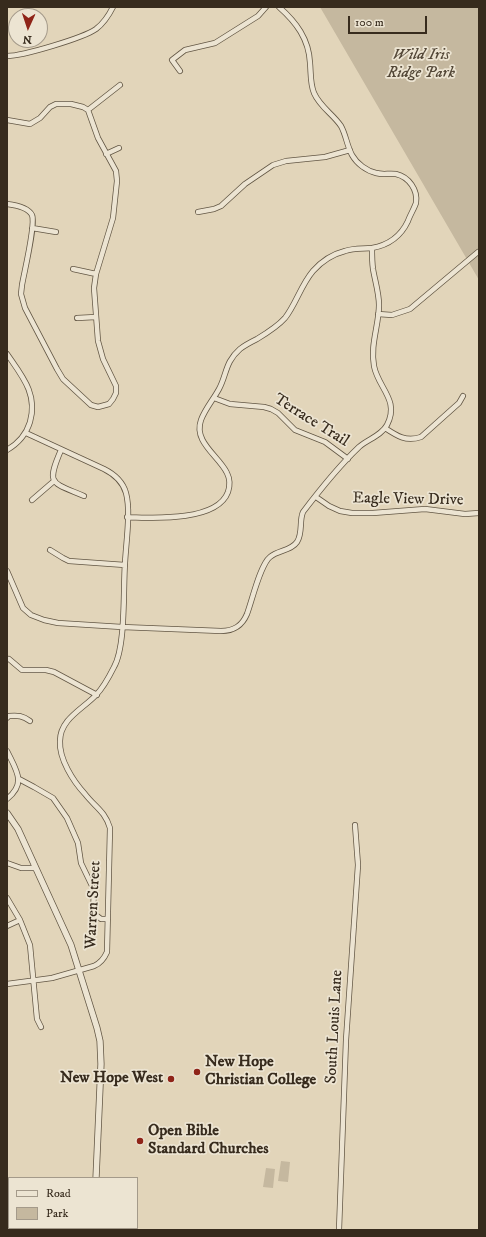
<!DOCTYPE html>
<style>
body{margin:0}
#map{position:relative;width:486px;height:1237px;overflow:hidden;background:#e2d5ba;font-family:"IM FELL DW Pica",serif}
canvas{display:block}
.frame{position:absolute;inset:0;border:8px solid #372b1d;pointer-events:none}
.legend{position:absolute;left:8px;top:1177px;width:130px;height:52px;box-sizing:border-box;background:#ece4d2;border:1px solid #a49a8a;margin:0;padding:5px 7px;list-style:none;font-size:12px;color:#372b1d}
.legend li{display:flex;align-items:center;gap:8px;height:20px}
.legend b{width:20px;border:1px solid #a49a8a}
.north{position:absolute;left:8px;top:8px;width:40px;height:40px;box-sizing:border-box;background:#ece4d2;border:1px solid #a49a8a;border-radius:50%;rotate:183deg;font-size:11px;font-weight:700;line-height:16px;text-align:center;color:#372b1d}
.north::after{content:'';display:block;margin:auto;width:14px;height:18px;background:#8f2418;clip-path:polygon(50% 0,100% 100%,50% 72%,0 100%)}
.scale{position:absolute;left:348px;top:16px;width:79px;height:18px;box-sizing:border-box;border:2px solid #372b1d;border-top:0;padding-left:5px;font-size:12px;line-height:14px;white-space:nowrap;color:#372b1d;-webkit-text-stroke:3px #ece4d2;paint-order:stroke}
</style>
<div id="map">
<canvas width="486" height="1237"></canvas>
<div class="frame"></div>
<ul class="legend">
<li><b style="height:5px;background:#ece4d2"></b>Road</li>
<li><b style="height:11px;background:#c5b89f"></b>Park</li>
</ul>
<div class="north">N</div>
<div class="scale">100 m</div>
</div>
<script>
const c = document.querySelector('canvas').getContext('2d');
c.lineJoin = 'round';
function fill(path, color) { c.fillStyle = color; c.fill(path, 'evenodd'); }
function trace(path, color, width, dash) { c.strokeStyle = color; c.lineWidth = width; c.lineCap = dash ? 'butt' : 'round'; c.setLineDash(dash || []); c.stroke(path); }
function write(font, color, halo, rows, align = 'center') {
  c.font = font + ' "IM FELL DW Pica",serif'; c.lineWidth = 3.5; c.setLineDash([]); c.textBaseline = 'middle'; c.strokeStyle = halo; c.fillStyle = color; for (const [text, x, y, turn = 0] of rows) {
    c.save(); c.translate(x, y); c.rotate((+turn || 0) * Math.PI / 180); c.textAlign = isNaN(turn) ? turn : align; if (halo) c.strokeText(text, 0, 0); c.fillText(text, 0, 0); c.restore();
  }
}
const green = new Path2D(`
 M320 7H479V280Z
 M281 1161 290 1162 288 1182 278 1181Z
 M266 1168 275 1169 273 1188 263 1187Z`);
const minor = new Path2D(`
 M7 56C23 56 83 38 96 29 104 23 109 15 113 7
 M180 71 172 60 185 50 215 43 258 16 266 7
 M88 110 120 85
 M7 120 30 124 40 118 50 107 56 104H71L83 107 88 110 98 138 116 171 117 181 113 218 96 274 94 288 98 341 103 359 116 386V393L113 399 109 404 98 407 91 405 63 379 57 369 25 308 21 294 22 285C24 273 36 224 32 215 28 207 15 205 7 204
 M106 154 119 148
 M198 212 214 209 221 206 245 184 273 165 286 161 325 157 350 150
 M32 228 56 232
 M73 269 96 274
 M378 314 392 315 410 309 478 252
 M77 318 96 317
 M7 354C22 376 38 394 30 422 26 435 19 443 7 450
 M214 398 230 404 264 407 271 409 278 413 295 430 325 442 348 459
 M385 428C397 436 406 442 421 437L459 403 463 396
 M61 450C46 485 51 482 84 496
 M316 497 329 506 340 511 352 513H373L425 509 465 514 479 513
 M32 500 54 481
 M127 517C152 518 217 522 228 492 230 486 230 479 227 473 219 456 193 442 201 420 205 409 213 400 219 389 227 374 225 362 240 349 245 345 251 342 257 339 267 333 277 327 285 318 296 304 301 285 313 271 321 262 333 254 345 251 354 248 363 249 372 248 389 245 401 236 408 221 410 215 414 209 416 203 418 190 409 177 396 174 389 173 383 175 376 173 367 171 357 164 352 155 347 146 346 135 341 126 333 114 320 107 314 93 310 83 311 73 310 63 309 39 296 22 279 7
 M50 550 63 558 69 561 125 565
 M7 571 23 608 31 615 44 620 58 623 122 627 221 631C234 631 242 626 247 614 252 601 260 565 270 557 278 550 291 551 297 542 303 533 299 521 303 512 319 491 340 465 359 447 368 439 381 436 387 425 400 400 378 388 374 366 370 345 379 325 379 305 379 293 375 281 373 269 372 262 372 255 372 248
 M9 659 22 670H46L54 672 97 695
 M7 718 9 716C18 715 23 716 30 721
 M7 751C16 770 27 783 7 799
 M19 779 34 787 53 798 67 818 78 843 81 863 94 890 93 913 101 919H107
 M7 863 21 868H35
 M7 898 20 920 30 945 37 1019 41 1027
 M7 926 20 920
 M7 984 52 978 94 966C101 963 104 959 107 952L110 828C105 811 95 807 85 794 73 781 59 759 60 741 60 719 83 709 96 695 104 687 109 677 114 667 126 646 123 589 125 563 126 543 131 511 126 493 123 482 114 474 104 469L26 433
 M339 1230 346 1040 358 865 355 825`);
const tertiary = new Path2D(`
 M7 813 18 829 71 945 97 1028 100 1041 101 1064 96 1178
 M93 1230 94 1228`);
const markers = [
 [197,1072,4,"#8f2418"],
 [171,1079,4,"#8f2418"],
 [140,1141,4,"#8f2418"]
];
const parkNames = [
 ["Wild Iris",421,56],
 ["Ridge Park",421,74]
];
const streetNames = [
 ["Terrace Trail",311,421,32],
 ["Eagle View Drive",408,500,1],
 ["Warren Street",94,905,-87],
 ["South Louis Lane",335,1027,-87]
];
const poiNames = [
 ["New Hope",205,1063],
 ["Christian College",205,1081],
 ["New Hope West",163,1079,"right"],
 ["Open Bible",148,1132],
 ["Standard Churches",148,1150]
];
fill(green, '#c5b89f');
trace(minor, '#625644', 6);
trace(tertiary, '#625644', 7);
trace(minor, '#ece4d2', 4.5);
trace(tertiary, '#ece4d2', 5.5);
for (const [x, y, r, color] of markers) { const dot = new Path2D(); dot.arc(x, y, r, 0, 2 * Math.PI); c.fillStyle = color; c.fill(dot); trace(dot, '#ece4d2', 1.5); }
write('italic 16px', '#534737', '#ece4d2', parkNames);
write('16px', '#372b1d', '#ece4d2', streetNames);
write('bold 16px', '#372b1d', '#ece4d2', poiNames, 'left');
</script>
